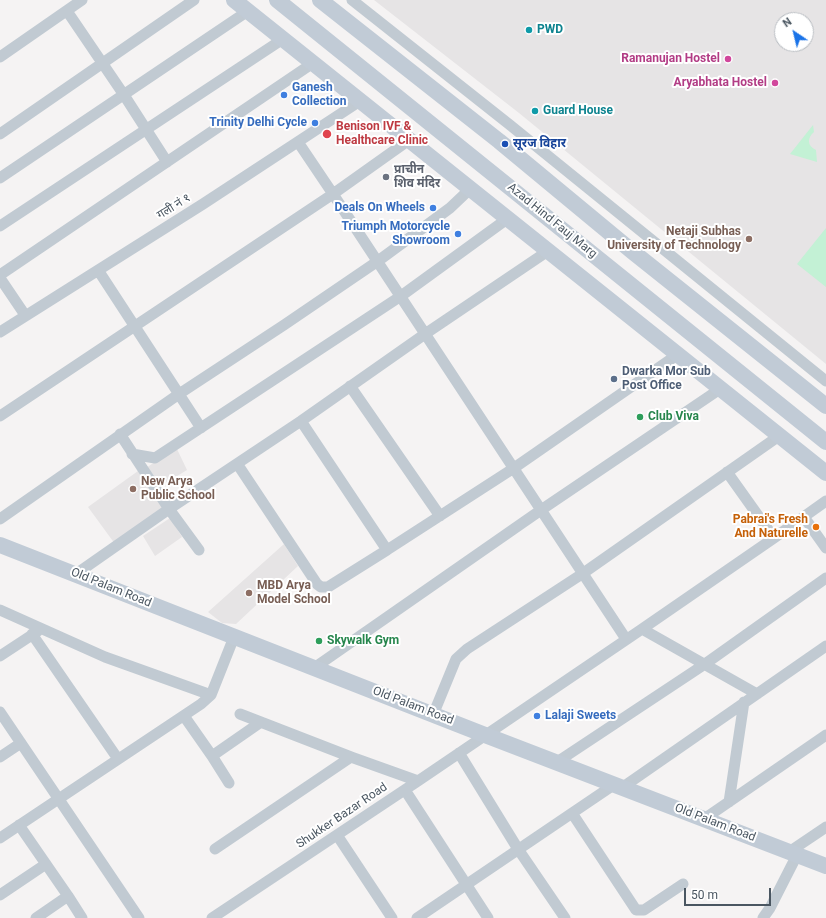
<!DOCTYPE html>
<meta charset="utf-8">
<style>
body{margin:0}
#map{position:relative;width:826px;height:918px;overflow:hidden;background:#f5f3f3;font-family:Roboto,sans-serif}
canvas{display:block}
.north{position:absolute;left:774px;top:12px;width:40px;height:40px;box-sizing:border-box;background:#fff;border:1px solid #b7bbc0;border-radius:50%;rotate:325deg;font-size:11px;font-weight:700;line-height:16px;text-align:center;color:#4a5661}
.north::after{content:'';display:block;margin:auto;width:14px;height:18px;background:#1a73e8;clip-path:polygon(50% 0,100% 100%,50% 72%,0 100%)}
.scale{position:absolute;left:684px;top:888px;width:87px;height:18px;box-sizing:border-box;border:2px solid #4a5661;border-top:0;padding-left:5px;font-size:12px;line-height:14px;white-space:nowrap;color:#4a5661;-webkit-text-stroke:3px #fff;paint-order:stroke}
</style>
<div id="map">
<canvas width="826" height="918"></canvas>
<div class="north">N</div>
<div class="scale">50 m</div>
</div>
<script>
const c = document.querySelector('canvas').getContext('2d');
c.lineJoin = 'round';
function fill(path, color) { c.fillStyle = color; c.fill(path, 'evenodd'); }
function trace(path, color, width, dash) { c.strokeStyle = color; c.lineWidth = width; c.lineCap = dash ? 'butt' : 'round'; c.setLineDash(dash || []); c.stroke(path); }
function write(font, color, halo, rows, align = 'center') {
  c.font = font + ' Roboto,"Noto Sans Devanagari",sans-serif'; c.lineWidth = 4; c.setLineDash([]); c.textBaseline = 'middle'; c.strokeStyle = halo; c.fillStyle = color; for (const [text, x, y, turn = 0] of rows) {
    c.save(); c.translate(x, y); c.rotate((+turn || 0) * Math.PI / 180); c.textAlign = isNaN(turn) ? turn : align; if (halo) c.strokeText(text, 0, 0); c.fillText(text, 0, 0); c.restore();
  }
}
const education = new Path2D(`
 M374 0H826V364L519 113ZM782 20H806V44H782Z
 M177 449 187 470 159 487 146 468 171 451Z
 M138 471 165 508 115 544 88 507Z
 M170 518 182 537 155 556 143 536Z
 M284 544 298 566 236 624 222 623 208 612Z`);
const green = new Path2D(`
 M813 125 814 132C807 138 807 146 816 150L817 162 790 154Z
 M826 228V287L797 264Z`);
const street = new Path2D(`
 M352 0 510 125 826 381
 M67 11 124 95 167 162
 M0 57 82 0
 M0 134 194 0
 M409 140 333 194 626 639
 M0 178 248 11
 M0 226 283 39
 M98 270 201 428
 M0 275 313 63
 M0 278 25 315
 M0 332 203 204 360 101
 M350 386 440 516
 M0 416 333 194 298 142
 M301 421 387 550 514 468 677 355
 M120 434 169 509 199 550
 M132 454 155 458 401 296 507 219
 M238 465 317 584 321 587H328L387 550
 M727 472 774 538
 M804 517 826 548
 M0 519 179 394 284 325 378 261 450 208 470 189
 M76 574 169 509 301 421 425 334 548 251
 M0 610 105 657 211 695
 M32 634 118 759
 M0 656 38 631
 M314 668 541 510 720 389
 M757 694 642 629 774 538 826 501
 M0 712 139 918
 M433 715 456 659 467 649 582 574 779 436
 M184 716 212 756
 M459 753 518 849 565 918
 M0 757 21 743
 M351 757 418 781
 M557 762 705 664 826 578
 M229 783 212 756 261 722
 M623 787 826 646
 M405 790 488 918
 M729 802 744 702
 M572 813 636 910H644L683 884
 M704 819 826 735
 M19 825 68 896 36 918
 M337 835 392 918
 M0 838 201 704 211 695 234 637
 M215 849 351 757 240 714
 M789 852 826 827
 M0 895 46 864
 M68 896 82 918
 M212 918 418 781 642 629
 M417 918 615 784
 M763 918 770 908 797 855`);
const secondary = new Path2D(`
 M234 0 826 473
 M277 0 826 442
 M320 0 499 141 633 252 826 406
 M0 545 485 735 826 866`);
const markers = [
 [529,30,4,"#0f9aa8"],
 [728,59,4,"#d1479c"],
 [775,83,4,"#d1479c"],
 [284,95,4,"#3f7fe0"],
 [535,111,4,"#0f9aa8"],
 [315,123,4,"#3f7fe0"],
 [327,134,5,"#e0444e"],
 [505,144,4,"#1a4fb4"],
 [386,177,4,"#6b7280"],
 [433,208,4,"#3f7fe0"],
 [458,234,4,"#3f7fe0"],
 [749,239,4,"#8d6e63"],
 [614,379,4,"#5c6f8a"],
 [640,417,4,"#2e9e5b"],
 [133,489,4,"#8d6e63"],
 [816,527,4,"#e8710a"],
 [249,593,4,"#8d6e63"],
 [319,641,4,"#2e9e5b"],
 [537,716,4,"#3f7fe0"]
];
const cultureNames = [
 ["PWD",537,30],
 ["Guard House",543,111]
];
const hotelNames = [
 ["Ramanujan Hostel",720,59],
 ["Aryabhata Hostel",767,83]
];
const shopNames = [
 ["Ganesh",292,88,"left"],
 ["Collection",292,102,"left"],
 ["Trinity Delhi Cycle",307,123],
 ["Deals On Wheels",425,208],
 ["Triumph Motorcycle",450,227],
 ["Showroom",450,241],
 ["Lalaji Sweets",545,716,"left"]
];
const healthNames = [
 ["Benison IVF &",336,127],
 ["Healthcare Clinic",336,141]
];
const transitNames = [
 ["सूरज विहार",513,144]
];
const worshipNames = [
 ["प्राचीन",394,170],
 ["शिव मंदिर",394,184]
];
const streetNames = [
 ["गली नं १",174,207,-32],
 ["Azad Hind Fauj Marg",552,221,39],
 ["Old Palam Road",111,588,22],
 ["Old Palam Road",413,706,21],
 ["Shukker Bazar Road",342,816,-34],
 ["Old Palam Road",715,823,21]
];
const educationNames = [
 ["Netaji Subhas",741,232,"right"],
 ["University of Technology",741,246,"right"],
 ["New Arya",141,482],
 ["Public School",141,496],
 ["MBD Arya",257,586],
 ["Model School",257,600]
];
const serviceNames = [
 ["Dwarka Mor Sub",622,372],
 ["Post Office",622,386]
];
const leisureNames = [
 ["Club Viva",648,417],
 ["Skywalk Gym",327,641]
];
const foodNames = [
 ["Pabrai's Fresh",808,520],
 ["And Naturelle",808,534]
];
fill(education, '#e6e4e5');
fill(green, '#c3f1d5');
trace(street, '#c1cad2', 11);
trace(secondary, '#c1cbd6', 16);
for (const [x, y, r, color] of markers) { const dot = new Path2D(); dot.arc(x, y, r, 0, 2 * Math.PI); c.fillStyle = color; c.fill(dot); trace(dot, '#fff', 1.5); }
write('bold 12px', '#0d838f', '#fff', cultureNames, 'left');
write('bold 12px', '#b23c85', '#fff', hotelNames, 'right');
write('bold 12px', '#366cbe', '#fff', shopNames, 'right');
write('bold 12px', '#be3a42', '#fff', healthNames, 'left');
write('bold 12px', '#164399', '#fff', transitNames, 'left');
write('bold 12px', '#5b616d', '#fff', worshipNames, 'left');
write('12px', '#4a5661', '#fff', streetNames);
write('bold 12px', '#785e54', '#fff', educationNames, 'left');
write('bold 12px', '#4e5e75', '#fff', serviceNames, 'left');
write('bold 12px', '#27864d', '#fff', leisureNames, 'left');
write('bold 12px', '#c56008', '#fff', foodNames, 'right');
</script>
